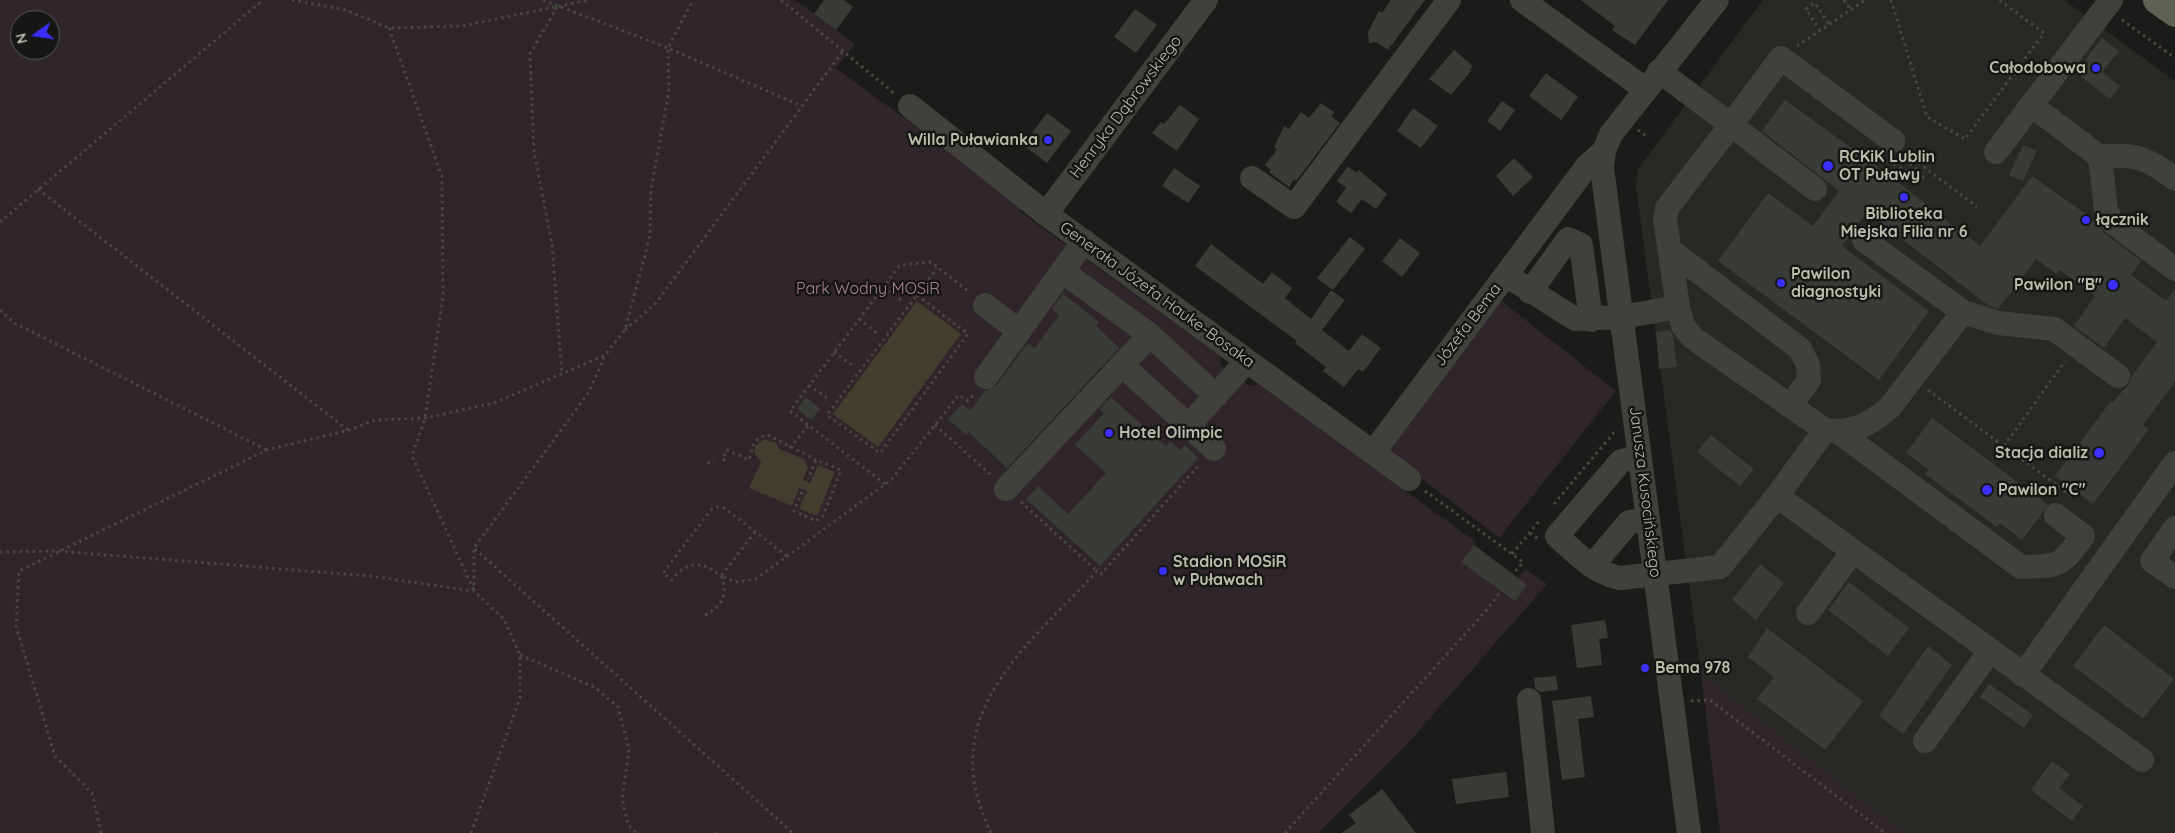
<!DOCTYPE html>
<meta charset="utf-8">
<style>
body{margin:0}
#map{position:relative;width:2175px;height:833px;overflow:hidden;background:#1b1c19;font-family:Quicksand,sans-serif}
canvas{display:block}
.north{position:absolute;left:10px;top:10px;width:50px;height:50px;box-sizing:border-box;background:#161714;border:1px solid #585950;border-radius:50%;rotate:256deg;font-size:14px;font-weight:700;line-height:20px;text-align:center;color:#bbbcab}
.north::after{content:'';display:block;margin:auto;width:18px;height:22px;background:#3b2ffe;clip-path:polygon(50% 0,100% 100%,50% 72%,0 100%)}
</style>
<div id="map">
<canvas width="2175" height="833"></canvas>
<div class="north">N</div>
</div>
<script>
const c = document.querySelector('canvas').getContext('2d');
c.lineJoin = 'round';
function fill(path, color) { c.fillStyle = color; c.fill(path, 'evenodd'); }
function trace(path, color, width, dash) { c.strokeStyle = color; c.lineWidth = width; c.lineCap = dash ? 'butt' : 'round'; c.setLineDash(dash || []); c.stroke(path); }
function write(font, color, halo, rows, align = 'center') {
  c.font = font + ' Quicksand,sans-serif'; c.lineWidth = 5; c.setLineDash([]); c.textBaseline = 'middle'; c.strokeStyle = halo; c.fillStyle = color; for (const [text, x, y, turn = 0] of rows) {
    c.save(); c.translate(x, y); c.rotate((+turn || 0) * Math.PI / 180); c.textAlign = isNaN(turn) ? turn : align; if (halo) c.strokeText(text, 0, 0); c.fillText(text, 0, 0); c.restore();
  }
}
const built = new Path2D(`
 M1763 0H2064L2175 81V833H1904L1701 674 1636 187 1638 169Z`);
const green = new Path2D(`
 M0 0H795L855 44 836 68 1023 205 1019 211 1220 356 1221 365 1250 386 1258 384 1476 542 1474 545 1518 578 1525 569 1547 584 1409 742 1318 833H0ZM20 20H50V50H20Z
 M1500 300 1616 391 1499 538 1387 452Z
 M1701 674 1904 833H1720Z`);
const water = new Path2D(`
 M917 301 961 334 878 447 833 414Z
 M765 439 776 443 779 449 804 459 808 468 803 480 810 483 818 465 835 472 817 516 799 509 807 491 799 488 792 506 749 488 761 462 754 452 756 445Z`);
const building = new Path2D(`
 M824 0H844L853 7 836 30 814 14Z
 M1391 0H1425L1388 50 1376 42 1369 43 1368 32 1379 11 1382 13Z
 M1581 0H1668L1635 45 1612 30 1615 26Z
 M1135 9 1157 25 1136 53 1114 37Z
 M2102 38 2119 51 2102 72 2120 86 2110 99 2080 76 2089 63 2085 60Z
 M1454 50 1473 66 1470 70 1471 71 1451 95 1429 79Z
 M1546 73 1578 97 1561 120 1529 96Z
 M1785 100 1878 167 1980 246 2032 176 2096 221 2104 233 2141 261 2131 275 2166 301 2175 289V382L2143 425 2149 429 2093 504 2055 476 2111 401 2113 402 2129 384 2132 376 2157 342 2125 318 2104 348 2074 326 2095 296 2060 270 2057 274 2036 259 1998 309 1989 306 1867 212 1842 246 1929 311 1879 380 1718 261 1768 193 1813 226 1839 191 1762 131Z
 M1502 101 1515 110 1500 131 1487 121Z
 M1321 103 1334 112 1331 116 1340 123 1296 181 1294 179 1289 187 1269 172 1271 170 1265 165 1277 150 1274 147 1284 126 1289 129 1301 112 1309 118Z
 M1180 105 1199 119 1177 151 1152 133 1161 122 1164 124Z
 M1413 108 1438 126 1421 148 1397 131Z
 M1047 113 1071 131 1047 163 1023 145Z
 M2023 145 2037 151 2023 181 2009 175Z
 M1514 158 1533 177 1513 196 1496 176Z
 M1348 166 1357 173 1359 170 1387 194 1376 209 1362 199 1351 213 1336 202 1346 188 1337 181Z
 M1174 168 1200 186 1188 203 1162 186Z
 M1350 237 1365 249 1333 290 1317 278Z
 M1400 238 1420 253 1402 277 1382 261Z
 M1211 244 1263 284 1272 272 1292 288 1285 298 1311 319 1331 290 1345 300 1322 330 1349 351 1362 334 1381 348 1363 372 1358 369 1344 387 1323 371 1326 367 1295 343 1297 341 1195 266Z
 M1063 294 1099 322 1096 326 1119 348 1007 468 969 432 966 435 948 419 962 404 970 411 985 391 997 385 1028 343 1035 348 1059 315 1052 309Z
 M1670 330 1673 335 1677 367 1659 369 1656 332Z
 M806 397 820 409 811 420 797 409Z
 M1111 397 1166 446 1170 441 1180 450 1185 445 1198 458 1100 566 1026 499 1038 486 1068 514 1106 473 1075 445 1104 413 1100 409Z
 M1932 418 2048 505 2022 540 2000 523 1997 527 1925 474 1929 470 1906 453Z
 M1711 435 1754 469 1740 486 1697 452Z
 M1474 545 1527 585 1515 601 1461 562Z
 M1760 564 1784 583 1756 620 1732 600Z
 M1849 582 1909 628 1888 656 1828 610Z
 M1605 620 1608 638 1599 639 1602 665 1577 668 1571 625Z
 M2104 625 2174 679 2143 719 2073 666Z
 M1767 628 1863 701 1825 750 1757 699 1774 677 1748 657Z
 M1928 646 1952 665 1903 734 1879 716Z
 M1556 676 1558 690 1540 692 1535 688 1534 678Z
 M1989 684 2033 715 2024 728 1980 697Z
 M1591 696 1594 717 1578 719 1585 777 1562 780 1552 701Z
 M2052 761 2070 774 2059 788 2083 806 2072 821 2031 790Z
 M1506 772 1509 797 1456 804 1452 779Z
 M1382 789 1416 833H1342L1356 823 1349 815Z`);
const path = new Path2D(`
 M292 0 346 10 389 28 462 26 589 0
 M543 0 668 48 802 106
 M781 0 895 94
 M1844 0 1851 10
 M1891 0 1927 117 1965 139 2044 33 1999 0
 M557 7 530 54 534 152 552 244 562 375
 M2122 20 2175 58
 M389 28 442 177 443 296 425 418 412 456 474 591
 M1820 31 1806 9 1815 3 1829 24
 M1797 46 1865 0
 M1638 130 1646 136
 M1908 155 1977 207
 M1888 161 1922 179 1924 175 1902 158
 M38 189 348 430
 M0 222 263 0
 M883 287 902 301
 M917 295 968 334 880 453 827 415Z
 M917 295 937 268
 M0 310 14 323 267 450
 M859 319 877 333
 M625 330 655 304 843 51
 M834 352 853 366
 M809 385 828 399
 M1928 390 2070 495 2068 498
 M935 425 991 475
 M2004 446 2065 361
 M790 448 809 425
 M725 460 722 459 727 450 749 460C753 448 752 438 768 435L816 460
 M708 462 710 464 713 461
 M885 484 790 411 900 265 931 262 969 292
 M1425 491 1523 562 1513 574
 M802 492 794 511 816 521 823 516 841 470 816 460 808 479
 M1021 502 1097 571
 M1554 504 1616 430
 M755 532 721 576 736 582 756 579 891 480 959 395 968 401 974 394
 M1530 533 1538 539
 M475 549 793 833
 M0 552 57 551 370 576 473 591
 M1512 554 1540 520
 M705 615C722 607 729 593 721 576 703 561 687 560 672 580L663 573 711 510 717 507 724 508 787 556
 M520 655 594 687 618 707 629 749 622 799 628 825 637 833
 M1691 701 1710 700 1885 833
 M101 833 92 793 55 756 16 626 19 571 267 450 349 430 375 420 425 418 494 403 605 355 625 330 650 236 651 189 669 90 668 48 693 0
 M471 833 520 698V655L504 619 474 591V548L589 392 605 355
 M716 833H717
 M991 833C933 715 1025 649 1097 571L1101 574 1200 464
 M1285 833 1485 612 1501 591`);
const minor = new Path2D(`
 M1522 0 1645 89
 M1659 71 1731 125 1667 208 1665 219 1678 307
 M2031 105 2100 157
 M910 106 1046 214 1409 479
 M1604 151 1602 168 1689 833
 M1996 152 2111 0
 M1252 178 1294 207 1449 0
 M2175 179C2148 158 2134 153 2100 157L2106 210 2112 222 2175 269
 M1815 189 1731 125 1781 58 1893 141
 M1046 214 1206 0
 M1864 240 1963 312
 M1670 250 1800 349 1808 365 1809 380 1790 406
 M1062 271 1150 335 1216 396
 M1506 275 1575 319 1622 317 1678 307 1683 326 1693 338 1825 430C1852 434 1871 424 1890 407L1963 312 1998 323 2054 329 2118 376
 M1530 292 1568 239 1581 245 1591 320
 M985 305 1019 331
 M1123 366 1214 449
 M986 377 1084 241
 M1188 426 1247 361
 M1825 430 1777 496 2142 760
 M1840 433 2021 567C2060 566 2060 567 2083 536L2056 515
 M1373 453 1587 166 1604 151 1611 134 1623 119 1717 0
 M1640 456 1621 461 1557 536C1576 553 1594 573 1620 578L1720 567 1777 496
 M1006 489 1150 335
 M2175 528 2152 561 2175 577
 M1592 566 1629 522 1648 519
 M1808 613 1853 551
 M2023 675 2175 463
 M1529 700 1543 833
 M1925 741 1990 651`);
const major = new Path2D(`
 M2157 0 2175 13`);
const markers = [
 [2096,68,5,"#3b2ffe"],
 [1048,140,5,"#3b2ffe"],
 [1828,166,6,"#3b2ffe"],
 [1904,197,5,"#3b2ffe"],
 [2086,220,5,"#3b2ffe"],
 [1781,283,5,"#3b2ffe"],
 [2113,285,6,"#3b2ffe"],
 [1109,433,5,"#3b2ffe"],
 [2099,453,6,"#3b2ffe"],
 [1987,490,6,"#3b2ffe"],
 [1163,571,5,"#3b2ffe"],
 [1645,668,5,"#3b2ffe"]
];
const poiNames = [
 ["Całodobowa",2086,68,"right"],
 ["Willa Puławianka",1038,140,"right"],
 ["RCKiK Lublin",1839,157],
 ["OT Puławy",1839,175],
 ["Biblioteka",1904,214,"center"],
 ["Miejska Filia nr 6",1904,232,"center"],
 ["łącznik",2096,220],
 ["Pawilon",1791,274],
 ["diagnostyki",1791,292],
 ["Pawilon \"B\"",2102,285,"right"],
 ["Hotel Olimpic",1119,433],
 ["Stacja dializ",2088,453,"right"],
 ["Pawilon \"C\"",1998,490],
 ["Stadion MOSiR",1173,562],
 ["w Puławach",1173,580],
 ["Bema 978",1655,668]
];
const streetNames = [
 ["Henryka Dąbrowskiego",1126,107,-53],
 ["Generała Józefa Hauke-Bosaka",1157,295,36],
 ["Józefa Bema",1468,325,-53],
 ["Janusza Kusocińskiego",1645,492,83]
];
const parkNames = [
 ["Park Wodny MOSiR",868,289]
];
fill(built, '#282925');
fill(green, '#30252a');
fill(water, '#413e2e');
fill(building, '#393b36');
trace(path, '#474840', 3, [2.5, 4]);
trace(minor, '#40413a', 24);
trace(major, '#5f6056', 28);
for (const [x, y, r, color] of markers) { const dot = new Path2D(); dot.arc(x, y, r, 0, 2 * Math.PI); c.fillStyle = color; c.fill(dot); trace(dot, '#161714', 2); }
write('bold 16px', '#bbbcab', '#161714', poiNames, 'left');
write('16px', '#bbbcab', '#161714', streetNames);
write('16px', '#a88196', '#161714', parkNames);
</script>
